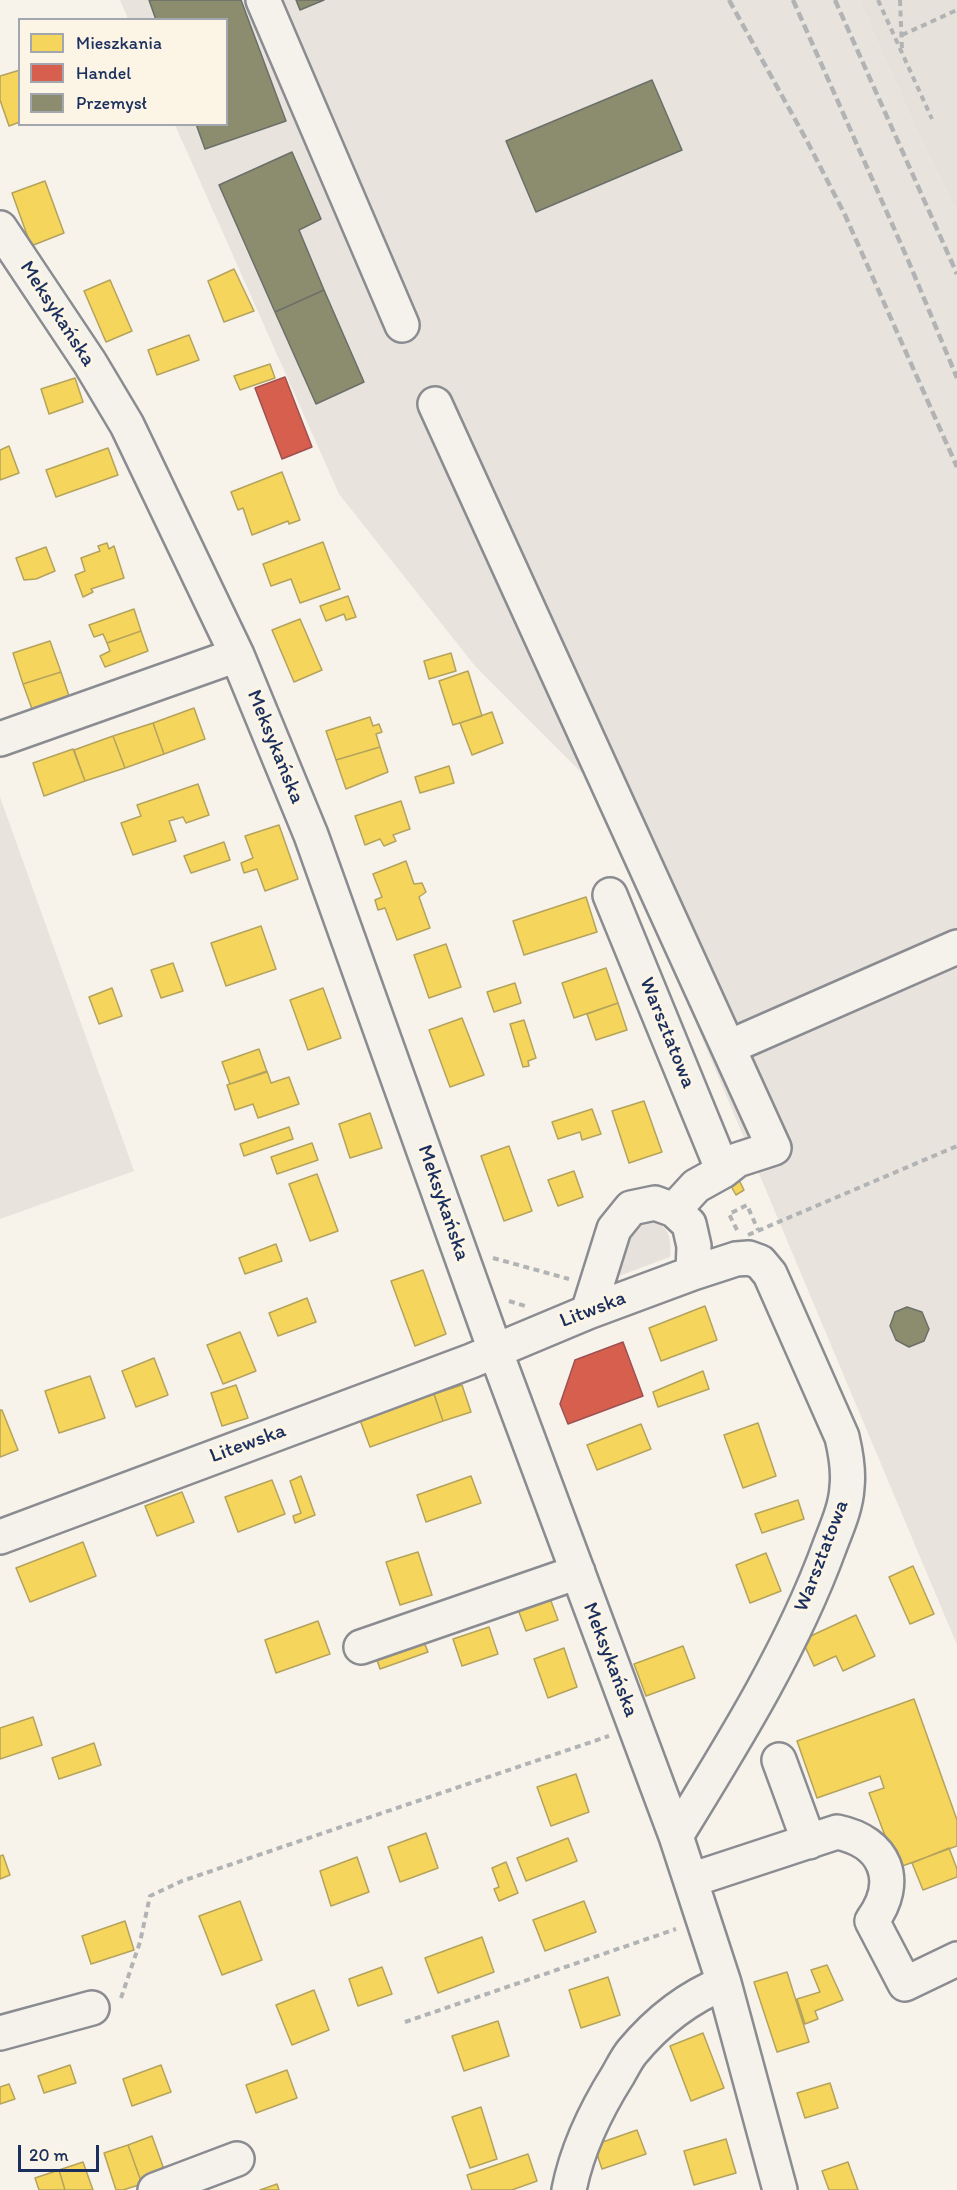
<!DOCTYPE html>
<meta charset="utf-8">
<style>
body{margin:0}
#map{position:relative;width:957px;height:2190px;overflow:hidden;background:#f7f3ea;font-family:Itim,sans-serif}
canvas{display:block}
.legend{position:absolute;left:18px;top:18px;width:210px;height:108px;box-sizing:border-box;background:#fcf5e5;border:2px solid #a2a6af;margin:0;padding:8px 10px;list-style:none;font-size:18px;color:#1b2f5e}
.legend li{display:flex;align-items:center;gap:12px;height:30px}
.legend b{width:30px;border:2px solid #a2a6af}
.scale{position:absolute;left:18px;top:2145px;width:81px;height:27px;box-sizing:border-box;border:3px solid #1b2f5e;border-top:0;padding-left:8px;font-size:18px;line-height:21px;white-space:nowrap;color:#1b2f5e;-webkit-text-stroke:4px #fcf5e5;paint-order:stroke}
</style>
<div id="map">
<canvas width="957" height="2190"></canvas>
<ul class="legend">
<li><b style="height:16px;background:#f6d55c"></b>Mieszkania</li>
<li><b style="height:16px;background:#d6604d"></b>Handel</li>
<li><b style="height:16px;background:#8c8c6e"></b>Przemysł</li>
</ul>
<div class="scale">20 m</div>
</div>
<script>
const c = document.querySelector('canvas').getContext('2d');
c.lineJoin = 'round';
function fill(path, color) { c.fillStyle = color; c.fill(path, 'evenodd'); }
function trace(path, color, width, dash) { c.strokeStyle = color; c.lineWidth = width; c.lineCap = dash ? 'butt' : 'round'; c.setLineDash(dash || []); c.stroke(path); }
function write(font, color, halo, rows, align = 'center') {
  c.font = font + ' Itim,sans-serif'; c.lineWidth = 6; c.setLineDash([]); c.textBaseline = 'middle'; c.strokeStyle = halo; c.fillStyle = color; for (const [text, x, y, turn = 0] of rows) {
    c.save(); c.translate(x, y); c.rotate((+turn || 0) * Math.PI / 180); c.textAlign = isNaN(turn) ? turn : align; if (halo) c.strokeText(text, 0, 0); c.fillText(text, 0, 0); c.restore();
  }
}
const built = new Path2D(`
 M120 0H859L916 129 957 213V1645L597 788 475 666 339 494 175 125 226 124V20L128 19Z
 M0 797 134 1171 0 1219Z`);
const green = new Path2D(`
 M859 0H957V213L916 129Z
 M640 1221C665 1220 673 1233 670 1257L608 1280 620 1242Z`);
const homes = new Path2D(`
 M20 70V122L9 126 0 100V76Z
 M45 181 64 233 31 246 12 193Z
 M234 269 254 311 224 322 208 281Z
 M110 280 132 331 106 342 84 291Z
 M189 335 199 360 157 375 148 350Z
 M270 364 275 378 240 390 234 376Z
 M75 378 83 402 49 414 41 389Z
 M9 446 19 473 0 480V450Z
 M108 448 118 475 56 497 46 470Z
 M282 472 300 520 289 524 288 521 252 535 243 508 238 510 231 492Z
 M323 542 340 589 300 603 291 579 271 586 263 564Z
 M107 543 109 549 114 546 124 578 91 589 93 592 83 597 75 575 85 571 81 558 100 551 98 546Z
 M46 547 55 571 36 579 24 580 16 558Z
 M348 596 356 617 346 620 344 614 326 621 320 606Z
 M134 609 141 631 107 643 103 634 94 637 89 625Z
 M300 619 322 670 294 682 272 630Z
 M141 631 148 651 105 667 100 656 110 651 107 643Z
 M50 641 61 672 23 684 13 653Z
 M451 653 456 671 429 679 424 661Z
 M468 671 482 716 453 725 439 681Z
 M61 672 69 696 32 709 23 684Z
 M194 708 205 739 164 754 153 723Z
 M492 712 503 743 472 755 460 723Z
 M370 717 373 726 379 724 382 732 376 734 380 747 336 760 326 731Z
 M153 723 164 754 125 768 113 736Z
 M113 736 125 768 85 781 74 750Z
 M380 747 388 772 346 789 336 760Z
 M73 749 85 781 44 796 33 763Z
 M449 766 454 783 420 793 415 777Z
 M198 784 209 815 186 823 183 817 169 821 176 841 133 855 121 823 141 816 137 805Z
 M401 801 410 829 393 835 396 841 384 846 380 839 365 845 355 816Z
 M279 825 298 879 265 891 257 869 244 873 241 863 253 858 245 836Z
 M224 842 230 860 191 873 184 856Z
 M406 861 414 884 422 883 426 892 419 897 430 928 397 940 385 908 378 910 375 900 382 897 373 874Z
 M586 897 597 932 524 955 513 921Z
 M261 926 276 969 226 986 211 943Z
 M446 944 461 987 429 998 414 955Z
 M173 963 183 991 161 998 151 970Z
 M606 968 618 1003 574 1018 562 983Z
 M515 983 521 1003 494 1012 487 992Z
 M112 988 122 1016 99 1024 89 997Z
 M323 988 341 1038 308 1050 290 1000Z
 M618 1003 627 1030 596 1040 587 1014Z
 M462 1018 484 1075 450 1087 429 1030Z
 M524 1020 536 1058 528 1061 529 1066 523 1067 510 1024Z
 M259 1049 267 1072 230 1084 222 1062Z
 M267 1071 271 1083 289 1077 299 1104 258 1118 253 1104 235 1110 227 1085Z
 M644 1101 662 1152 629 1163 612 1111Z
 M592 1109 601 1134 582 1140 580 1132 558 1139 552 1122Z
 M370 1113 382 1148 350 1158 339 1124Z
 M289 1127 293 1139 244 1156 240 1144Z
 M312 1143 318 1160 277 1174 271 1157Z
 M509 1146 532 1211 504 1221 481 1156Z
 M574 1171 583 1197 558 1206 548 1180Z
 M317 1174 338 1231 310 1241 289 1184Z
 M737 1176 744 1190 736 1195 728 1181Z
 M276 1244 282 1261 245 1274 239 1258Z
 M423 1270 446 1334 415 1346 391 1281Z
 M307 1298 316 1322 278 1336 269 1313Z
 M705 1306 717 1340 661 1361 649 1328Z
 M240 1332 256 1371 223 1384 207 1345Z
 M154 1358 168 1395 136 1407 122 1371Z
 M703 1371 709 1389 658 1407 653 1392Z
 M90 1376 105 1418 59 1433 45 1391Z
 M236 1385 248 1418 222 1426 211 1393Z
 M462 1385 471 1412 443 1421 434 1394Z
 M434 1394 443 1421 370 1447 360 1420Z
 M0 1410H2L18 1450 0 1457Z
 M758 1423 776 1476 743 1488 724 1435Z
 M641 1424 651 1449 597 1470 587 1445Z
 M301 1476 315 1515 295 1523 293 1516 301 1513 290 1481Z
 M471 1476 481 1503 426 1522 417 1495Z
 M272 1480 285 1514 238 1532 225 1497Z
 M182 1492 194 1522 157 1536 145 1506Z
 M798 1500 804 1519 762 1533 755 1514Z
 M83 1542 96 1576 30 1602 16 1568Z
 M418 1552 432 1595 400 1605 386 1562Z
 M766 1553 781 1591 750 1603 736 1565Z
 M913 1566 934 1614 910 1624 889 1577Z
 M548 1593 558 1620 526 1631 516 1604Z
 M856 1615 875 1656 843 1671 836 1656 814 1666 802 1640Z
 M318 1621 330 1654 276 1673 265 1640Z
 M489 1627 498 1654 462 1666 453 1639Z
 M422 1637 428 1652 380 1669 375 1654Z
 M683 1646 695 1678 646 1696 634 1664Z
 M564 1648 577 1687 548 1698 534 1659Z
 M914 1699 957 1820V1846L897 1868 869 1793 884 1788 880 1776 817 1798 797 1741Z
 M33 1717 42 1745 0 1759V1728Z
 M94 1743 101 1765 59 1779 52 1758Z
 M576 1774 589 1812 551 1826 537 1787Z
 M426 1833 438 1868 400 1882 388 1847Z
 M568 1838 577 1861 526 1881 517 1858Z
 M949 1848 957 1869V1877L923 1890 912 1863Z
 M3 1855 10 1875 0 1879V1856Z
 M357 1857 369 1892 331 1906 320 1871Z
 M506 1862 518 1893 499 1901 494 1889 499 1887 492 1868Z
 M240 1901 262 1960 222 1975 199 1916Z
 M584 1901 596 1932 545 1951 533 1920Z
 M125 1921 134 1950 91 1964 82 1936Z
 M482 1937 494 1972 438 1993 425 1958Z
 M827 1965 843 2000 815 2011 818 2019 805 2024 797 1999 820 1992 811 1970Z
 M382 1967 392 1994 358 2006 349 1979Z
 M787 1972 809 2042 777 2052 754 1982Z
 M608 1977 620 2015 581 2028 569 1990Z
 M314 1990 329 2030 292 2045 276 2005Z
 M498 2021 509 2056 464 2071 452 2036Z
 M703 2033 724 2088 691 2101 670 2046Z
 M70 2065 76 2083 44 2093 38 2076Z
 M161 2065 171 2092 132 2106 123 2079Z
 M287 2070 297 2098 256 2113 246 2085Z
 M830 2083 838 2108 805 2118 797 2093Z
 M9 2084 15 2099 0 2104V2087Z
 M481 2107 497 2159 470 2168 452 2117Z
 M637 2130 646 2154 602 2169 594 2145Z
 M152 2136 166 2175 142 2184 128 2145Z
 M726 2139 736 2173 694 2185 684 2151Z
 M128 2145 142 2184 123 2190H116L104 2153Z
 M528 2154 537 2181 512 2190H472L467 2175Z
 M83 2162 93 2190H65L59 2170Z
 M848 2162 858 2190H829L822 2171Z
 M59 2170 65 2190H39L35 2178Z
 M277 2184 279 2190H260Z`);
const shops = new Path2D(`
 M285 377 312 447 282 459 255 388Z
 M623 1342 643 1396 568 1424 560 1404 575 1360Z`);
const industry = new Path2D(`
 M149 0H241L286 121 205 149 196 124H226V20H156Z
 M296 0H324L300 10Z
 M652 80 682 150 536 212 506 141Z
 M292 152 321 219 299 230 324 290 275 312 219 185Z
 M324 290 364 382 316 404 275 312Z
 M907 1307 922 1312 929 1329 924 1341 909 1347 896 1340 890 1326 895 1312Z`);
const path = new Path2D(`
 M878 0 932 119
 M900 0 902 50
 M902 35 957 10
 M737 1230 729 1214 747 1205 758 1230
 M493 1258 569 1279
 M509 1301 525 1306
 M121 1998 140 1942 150 1896 182 1881 609 1736
 M405 2022 676 1929`);
const minor = new Path2D(`
 M263 0 402 325
 M0 228 90 363 127 425 237 655 311 835 495 1350 676 1836 724 1983 780 2190
 M435 404 774 1148 737 1160 723 1171 696 1186 674 1210
 M0 739 237 655
 M610 895 723 1171
 M729 1047 957 947
 M588 1312 614 1229 631 1208 655 1203 674 1210 689 1224 694 1246 693 1273
 M0 1537 471 1361 588 1312 693 1273 736 1259 749 1258 760 1262 770 1274 842 1437C846 1454 849 1470 847 1487 846 1508 836 1529 829 1548 792 1649 732 1745 676 1836
 M361 1647 578 1572
 M779 1760 809 1842
 M691 1880 837 1832C886 1842 901 1881 872 1921L905 1984 957 1959
 M0 2033 92 2008
 M155 2190 237 2159
 M569 2190C577 2149 596 2110 618 2075 622 2068 627 2058 632 2052 657 2022 689 1997 724 1983`);
const rail = new Path2D(`
 M729 0 807 141 845 215 957 467
 M793 0 908 260 957 378
 M835 0 957 274`);
const pathBridge = new Path2D(`
 M748 1235 957 1146`);
const streetNames = [
 ["Meksykańska",57,314,57],
 ["Meksykańska",275,747,68],
 ["Warsztatowa",667,1033,68],
 ["Meksykańska",443,1203,71],
 ["Litwska",593,1310,-21],
 ["Litewska",248,1444,-20],
 ["Warsztatowa",822,1556,-69],
 ["Meksykańska",610,1660,69]
];
fill(built, '#e8e4dd');
fill(green, '#e6e2db');
fill(homes, '#f6d55c');
trace(homes, '#b4a35d', 1.5);
fill(shops, '#d6604d');
trace(shops, '#9e5152', 1.5);
fill(industry, '#8c8c6e');
trace(industry, '#6a7069', 1.5);
trace(minor, '#8a8c91', 38);
trace(path, '#b2b3b4', 4, [6, 4.5]);
trace(minor, '#f5f2ec', 33);
trace(rail, '#b2b3b4', 4.5, [9, 4.5]);
trace(pathBridge, '#b2b3b4', 4, [6, 4.5]);
write('21px', '#1b2f5e', '#fcf5e5', streetNames);
</script>
